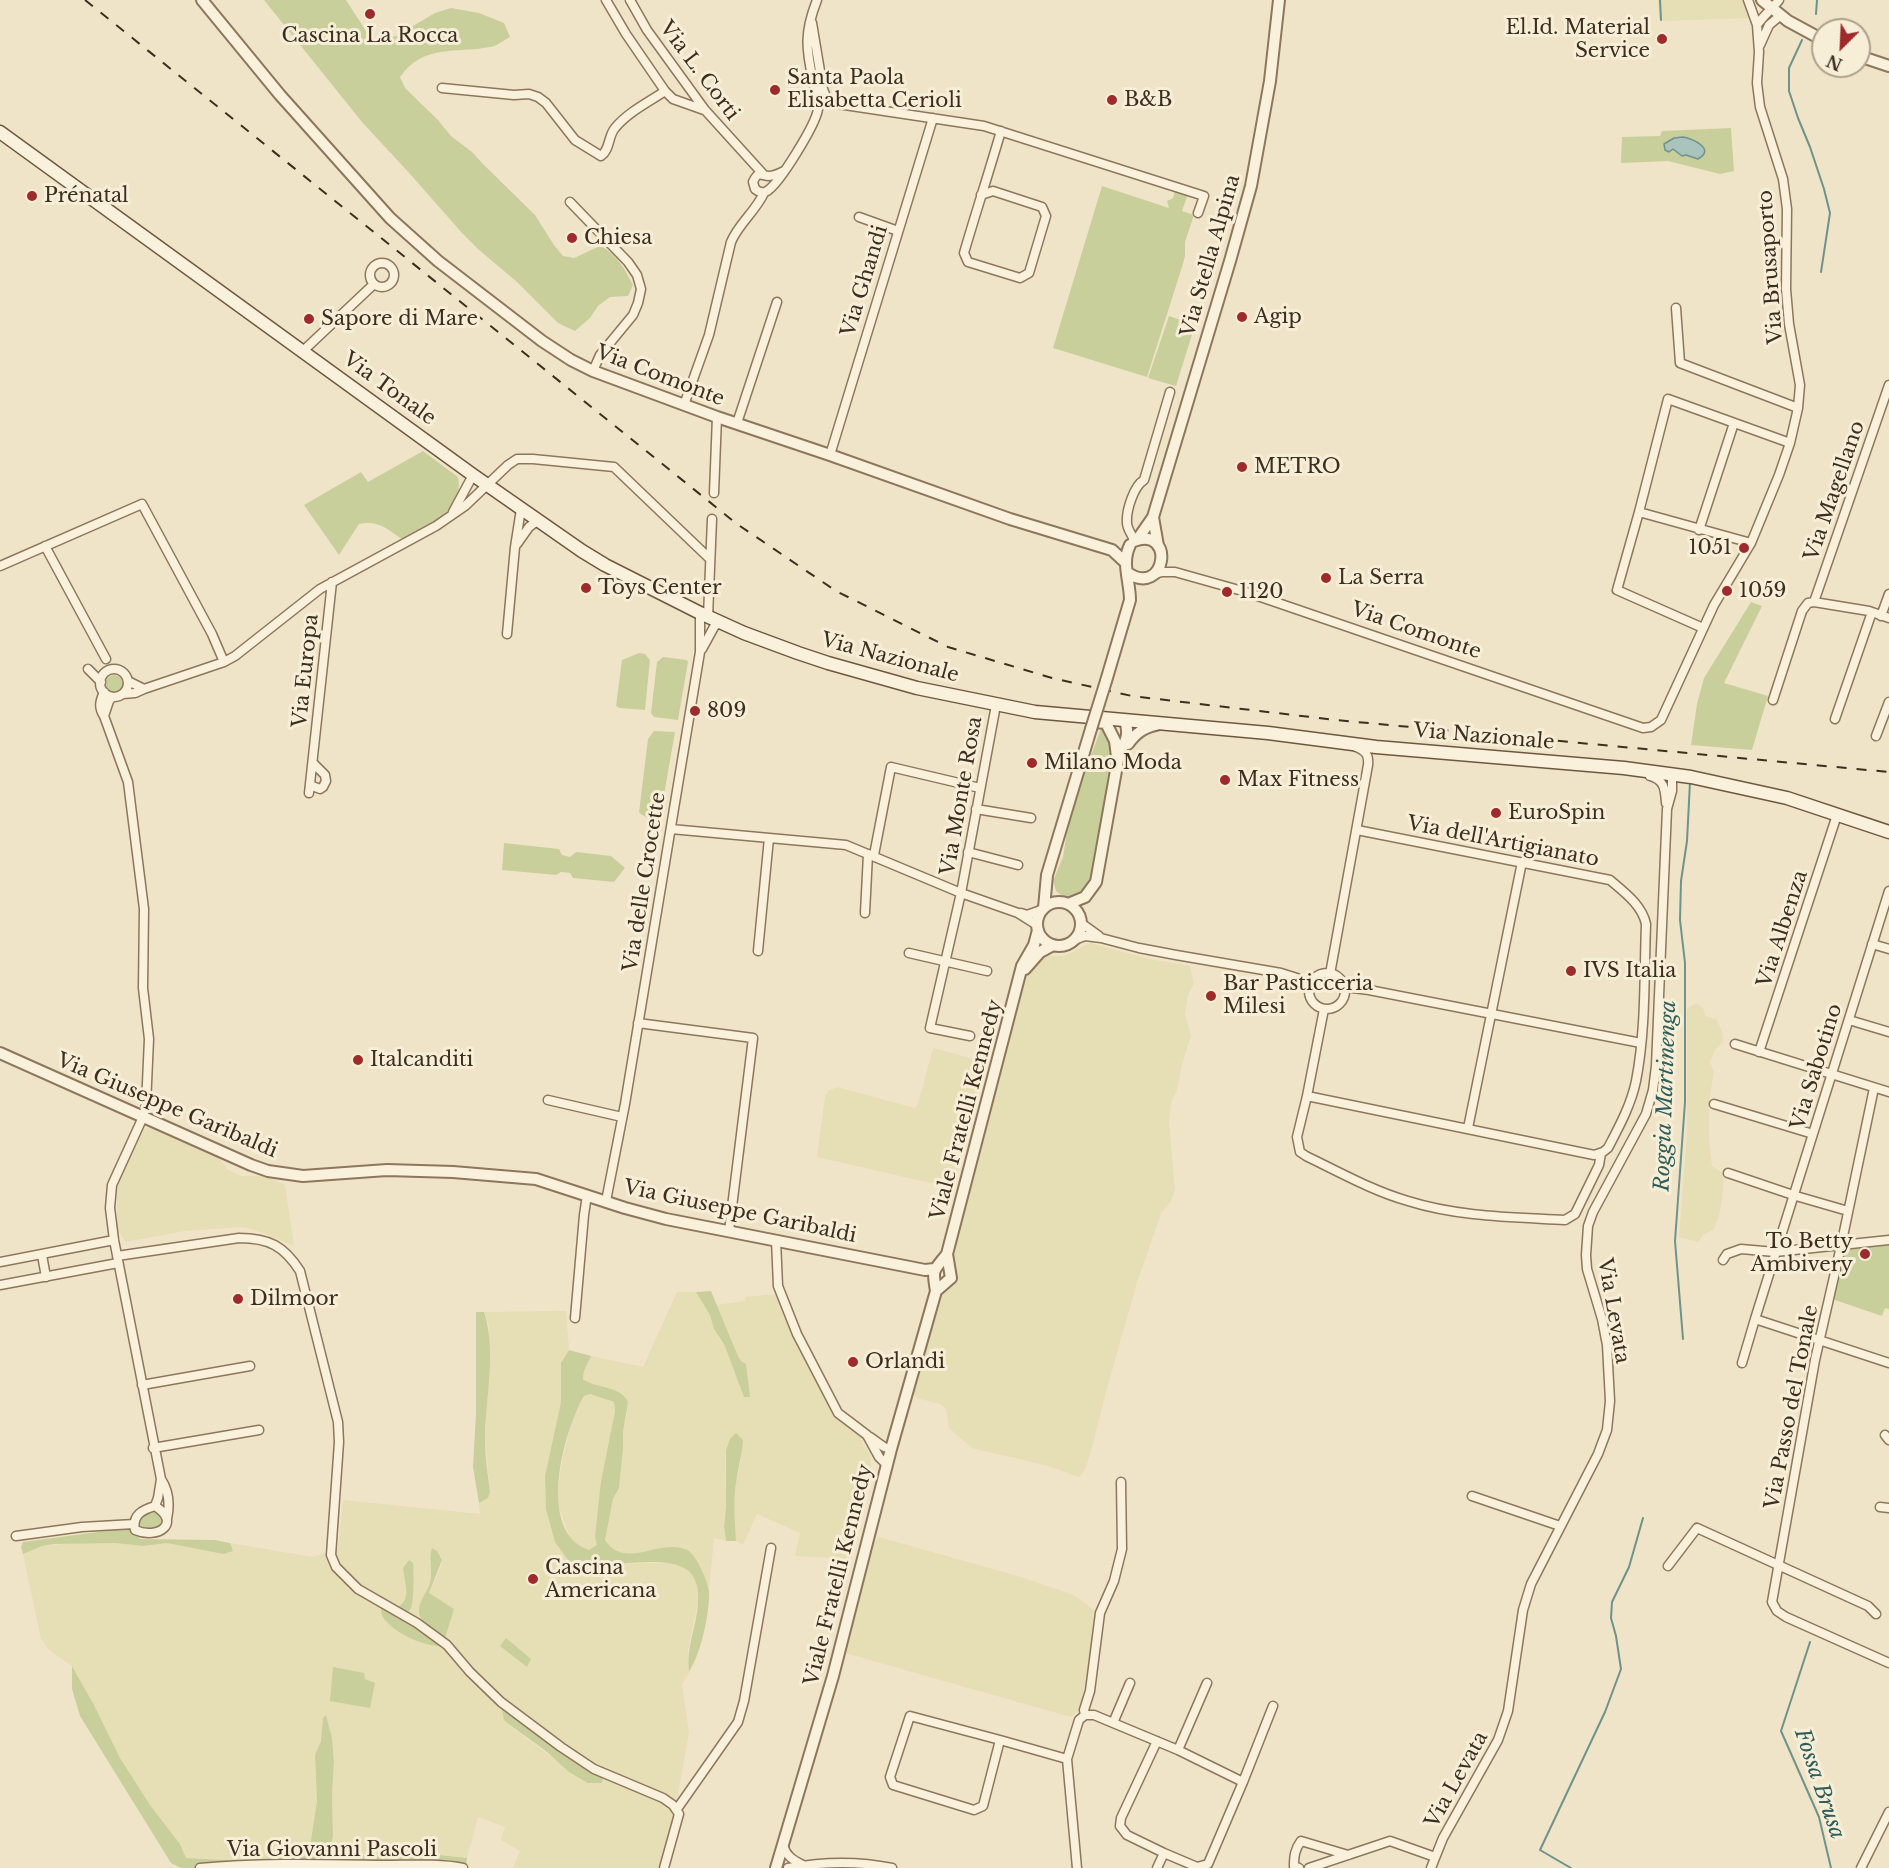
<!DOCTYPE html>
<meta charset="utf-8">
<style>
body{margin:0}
#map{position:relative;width:1889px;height:1868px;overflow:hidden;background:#f0e4c8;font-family:"Libre Baskerville",serif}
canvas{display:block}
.north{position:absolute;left:1811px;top:18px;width:60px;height:60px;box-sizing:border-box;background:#f7eed8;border:2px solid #ada18e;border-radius:50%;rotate:204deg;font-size:16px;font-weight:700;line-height:24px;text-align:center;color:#3d2e20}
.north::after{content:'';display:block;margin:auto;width:21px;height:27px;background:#9e2a2b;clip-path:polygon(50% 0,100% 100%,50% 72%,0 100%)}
</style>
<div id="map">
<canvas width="1889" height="1868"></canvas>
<div class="north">N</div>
</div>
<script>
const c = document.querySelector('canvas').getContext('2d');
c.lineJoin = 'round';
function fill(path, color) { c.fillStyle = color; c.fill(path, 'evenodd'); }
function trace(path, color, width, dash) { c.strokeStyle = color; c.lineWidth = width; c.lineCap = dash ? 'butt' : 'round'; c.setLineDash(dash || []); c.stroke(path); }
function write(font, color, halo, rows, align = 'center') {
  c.font = font + ' "Libre Baskerville",serif'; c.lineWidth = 6; c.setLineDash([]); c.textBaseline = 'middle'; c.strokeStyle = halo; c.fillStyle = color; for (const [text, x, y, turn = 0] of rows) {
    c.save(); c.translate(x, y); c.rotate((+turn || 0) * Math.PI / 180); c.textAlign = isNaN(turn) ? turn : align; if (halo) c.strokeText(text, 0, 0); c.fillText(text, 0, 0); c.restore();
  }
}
const farmland = new Path2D(`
 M1658 0H1743L1750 18 1664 21 1659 19Z
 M1090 943 1149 959 1190 966 1194 984 1188 995 1185 1015 1191 1036 1182 1064 1177 1090 1171 1103 1169 1123 1175 1189 1171 1201 1161 1213 1137 1283 1106 1392 1091 1451 1085 1470 1079 1477 1048 1466 972 1448 949 1428 946 1409 940 1404 917 1398 913 1394 943 1293 956 1278 953 1254 1026 973 1037 959 1047 956H1064Z
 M1696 1003 1703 1008 1706 1016 1716 1019 1722 1031 1723 1042 1715 1050 1710 1062 1714 1072 1709 1102V1139L1712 1166 1724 1174 1722 1199 1719 1216 1714 1229 1703 1235 1698 1242 1679 1237 1687 1133V1008Z
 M934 1048 984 1062 965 1144 956 1175 948 1187 817 1157 825 1097 828 1091 837 1087 915 1108 918 1104 932 1052Z
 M153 1127 166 1131 220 1159 228 1170 241 1176H266L285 1185 294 1246 258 1231 243 1227 185 1231 126 1242 117 1229V1186L143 1129Z
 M677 1292H696L704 1304 710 1315 714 1329 724 1344 744 1396 746 1364 741 1361 738 1356 730 1335 716 1305 745 1301V1297L777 1294 790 1328 828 1405 836 1415 865 1437 862 1444 868 1450 871 1461V1474L850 1557 848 1559 795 1556 800 1533 757 1514 743 1545 736 1541 734 1507 736 1481 741 1460 730 1439 726 1450 725 1460 726 1507 724 1527 726 1541 714 1538 709 1589 698 1563 671 1548 627 1554 617 1552 609 1547 605 1540 613 1499 619 1488 623 1449V1432L627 1413 612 1389 589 1383 583 1378 584 1371 591 1356 643 1367Z
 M566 1311 569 1350 561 1363V1402L545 1476 546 1509 591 1566 638 1563H670L683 1567 694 1576 697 1584 698 1603 688 1650 689 1670 695 1663 682 1684 689 1733 673 1821 658 1868H513L520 1851 501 1840 505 1827 478 1817 467 1858 429 1854 372 1853 353 1858 330 1848 333 1836 332 1795 334 1762 332 1738 326 1716 321 1741 315 1755 317 1801 311 1840 306 1856 265 1862 186 1858 180 1844 150 1805 120 1758 94 1705 72 1666 50 1651 41 1639 23 1554 42 1546 77 1543H115L143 1546 167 1543 212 1550 233 1551 230 1543 312 1557 338 1549 343 1500 480 1514 479 1503 487 1498 490 1492 485 1439 489 1372V1326L484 1312ZM440 1555 442 1560 441 1567 429 1593 445 1633V1638L435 1646 408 1637 397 1631 390 1611 400 1607 407 1594 403 1568 409 1560 414 1571 412 1589 401 1619 425 1632 427 1626 425 1594 430 1581 431 1572 429 1560ZM503 1710 550 1744 557 1761 510 1726Z
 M590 1394 614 1402 615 1411 601 1481 597 1545 589 1550 579 1547 570 1537 558 1506 557 1497 562 1461 571 1423 584 1396Z
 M879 1537 1021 1577 1074 1595 1103 1617 1079 1710 1071 1717 845 1653 865 1563 869 1548Z`);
const green = new Path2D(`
 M264 0H346L366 31 377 40 396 36 435 13 451 8 479 13 504 23 510 37C504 40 497 46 490 47 456 54 424 43 400 77L405 88 438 120 451 136 472 152 483 164 535 215 554 245 563 256 574 258 600 246C617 253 625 270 633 285L628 296 610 297 598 306 590 318 575 331 558 323 517 282 478 249 462 233 411 175 362 122Z
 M1731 128 1734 171 1720 174 1668 161 1621 163 1622 137 1660 136 1662 131Z
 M1102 186 1169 208 1167 201 1173 198 1175 190 1188 194 1182 211 1194 215 1185 242V256L1182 267 1147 377 1053 348Z
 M1169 316 1195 325 1176 386 1148 378Z
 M423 451 458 477C465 512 427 525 402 539 387 529 378 520 359 524L339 555 304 505 361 472 368 482Z
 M1751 602 1762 606 1724 683 1768 696 1752 750 1691 745 1697 704 1704 678Z
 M639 653 645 654 650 660 645 710 619 708 616 706 622 660Z
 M663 657 687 660 688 662 678 720 654 717 651 713 657 662Z
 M105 684a9 9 0 1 1 18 0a9 9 0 1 1-18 0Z
 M1102 726 1109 732 1114 760 1091 882 1086 893 1067 900 1056 891 1053 881 1063 857 1067 832 1084 774Z
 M654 731 675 732 659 823 642 815 639 812 648 739Z
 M504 843 559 849 562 855 570 857 576 852 611 856 625 868 614 882 573 878 570 873 561 872 556 875 502 870Z
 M1889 1242V1309L1885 1308 1882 1316 1832 1299 1842 1251 1848 1247Z
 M711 1291 738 1356 741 1361 746 1364 750 1397H744L724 1344 714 1329 710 1315 696 1292Z
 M476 1312H484C497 1350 485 1401 485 1441 485 1458 488 1475 490 1492L488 1498 479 1503 473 1467 476 1414Z
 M569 1350 591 1356 584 1371 583 1379C597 1389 620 1385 628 1402L623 1432V1449L619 1488 613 1499 605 1540C625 1571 660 1537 687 1550 696 1554 708 1582 709 1591 710 1611 701 1655 689 1671 686 1646 697 1626 698 1602 699 1588 696 1573 682 1567 660 1557 618 1565 594 1566 586 1566 578 1565 571 1564L555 1542 546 1509 545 1476 561 1402V1363ZM590 1394 614 1402 615 1411 601 1481 595 1537 597 1545 589 1550C536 1532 563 1432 584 1396Z
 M736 1433 743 1440C742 1455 738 1468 736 1483 733 1502 735 1522 736 1541H726L724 1527 726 1507V1450L730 1439Z
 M153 1511 158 1512 163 1519C159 1530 150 1529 141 1529L137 1525 140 1516Z
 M128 1528 141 1539 215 1540 230 1543 233 1551 224 1554 167 1543 143 1546 115 1543 54 1544 42 1546 23 1554 21 1547 23 1542Z
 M432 1548 437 1551 442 1560 429 1593 454 1609 445 1638 440 1646C424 1647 380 1628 381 1609L385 1608 390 1611C414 1602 405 1588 403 1568L409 1560 413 1563C414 1570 414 1602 411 1608 409 1612 405 1615 401 1619L424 1632 427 1626C423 1621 418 1616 419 1609 420 1599 428 1591 430 1582 433 1570 428 1562 432 1548Z
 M506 1638 531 1659 527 1667 500 1646Z
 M72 1666 94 1705 120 1758 150 1805 180 1844 186 1858 265 1862 306 1856 311 1840 317 1801 315 1755 321 1741 323 1718 326 1715 332 1738 334 1762 332 1795 333 1836 330 1848 353 1858 372 1853 429 1854 467 1858 466 1868H385L327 1860 315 1868H181L171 1863 80 1716 72 1689Z
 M333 1667 364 1673 365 1679 375 1683 370 1708 330 1701Z
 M502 1710 603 1778 602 1783H588L569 1772 547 1752 510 1725 504 1720Z`);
const water = new Path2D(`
 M1683 137C1693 139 1716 149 1698 159L1686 155 1682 156 1673 149 1669 152 1665 150 1664 144 1674 138Z`);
const stream = new Path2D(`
 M1660 0 1661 20
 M1816 14 1817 0
 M1802 40 1789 68V91L1798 118 1810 147 1824 189 1830 213 1821 272
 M1683 1339 1675 1241 1685 1102V963L1680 920 1681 881 1687 841 1690 782
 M1810 1642 1781 1731 1819 1817 1831 1868
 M1571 1868 1540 1850 1605 1712 1621 1669 1616 1636 1611 1618 1612 1602 1629 1567 1643 1518`);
const minor = new Path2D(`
 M606 0 626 34 665 91 673 99 704 110
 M630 0 647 30 705 110 763 174
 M812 23 823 89 828 102
 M1757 25C1764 15 1772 9 1779 0
 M1760 45 1769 25 1781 15
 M442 88 514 95 529 94 538 97 546 103 575 140 601 156C610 150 608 136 615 128 628 112 649 102 665 91
 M818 101 984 126 1204 196 1198 213
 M784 171C780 173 774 176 769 176 760 175 758 171 753 182L755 189C759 192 763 194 767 191 780 183 816 124 818 109 819 100 815 90 813 81 806 48 804 33 817 0
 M981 195 993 191 1042 207 1046 216 1029 273 1020 278 968 262 964 253C976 212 989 172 1001 131
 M570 202 628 262 637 275 641 289 638 303 633 315 600 355 593 371
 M859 217 898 231
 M370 275a12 12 0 1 1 24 0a12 12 0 1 1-24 0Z
 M1676 308 1680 363 1798 408
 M303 351 374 284
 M684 405 709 335 731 242C739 223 755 212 764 193
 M737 423 777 302
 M830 455 933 118
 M714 493 717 417
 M453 512 473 475
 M1639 512 1617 590 1703 628
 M1699 530 1734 423
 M1135 541C1132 535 1127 529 1127 523 1126 510 1134 486 1144 480L1170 392
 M1751 543 1639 512 1668 399 1790 443
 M517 544 529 527 537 521
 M45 546 106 659
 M0 566 142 504 212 634 224 662
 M1155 574 1162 572H1175L1246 592 1643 728 1651 727 1661 720 1714 605 1751 543 1779 475 1790 443 1798 408 1800 385 1789 324 1786 289 1787 209 1783 179 1760 107 1757 83 1759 52 1757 25 1748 0
 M1814 602 1889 385
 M1881 616 1889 594
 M708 617 712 519
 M507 634 515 547 521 509
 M702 649 714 627 719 622
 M88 669 101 682
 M100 683a14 14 0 1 1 28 0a14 14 0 1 1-28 0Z
 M144 689 224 662 235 656 320 589 436 526 465 506 508 465 517 459H533L614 467 709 558
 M104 692C100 701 98 707 104 716L109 701 112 697
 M123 694 135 693 144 689 128 681
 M1773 700 1802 611 1808 603 1814 602 1869 611 1889 618
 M104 716 128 782 144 909 143 988 149 1039 146 1105 143 1117 112 1185 110 1208 114 1240 161 1479
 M1835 719 1872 612
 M1876 736 1889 702
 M1650 776C1665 780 1665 790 1666 803
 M310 785 320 789 323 787 326 781 325 775 313 763
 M309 793 332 582
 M976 809 1031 818
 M671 829 846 845 961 893 1018 913 1037 925
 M968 852 1018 865
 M874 855 891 767 980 788
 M1889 891 1755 1319 1889 1363
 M865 913 868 854
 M1021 913 1027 915 1041 910
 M1081 923 1099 936
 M1074 940 1085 936 1101 938 1139 948 1176 955 1281 973 1297 978 1310 986
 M1872 944 1889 949
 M758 951 769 838
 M909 953 987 971
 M1309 991a18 18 0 1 1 36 0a18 18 0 1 1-36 0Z
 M1330 974 1368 765C1369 755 1366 751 1356 747
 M1345 987 1369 990 1641 1043
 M1324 1009 1307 1096 1297 1137 1300 1152 1306 1156C1339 1172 1373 1191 1408 1201 1459 1217 1512 1217 1565 1220L1575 1214 1599 1165 1601 1153
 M1849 1020 1889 1032
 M638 1023 753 1038 729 1231
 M970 1036 930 1028 961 893 996 705
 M1735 1044 1889 1092
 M1759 1052 1837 815
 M1874 1088 1841 1246 1815 1360 1772 1602 1777 1611 1786 1617 1889 1663
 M1307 1096 1594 1155 1603 1152 1608 1148C1619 1127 1631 1105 1636 1081 1646 1030 1644 976 1646 924 1642 905 1624 892 1610 880L1357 830
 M548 1100 622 1117
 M1714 1104 1813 1134
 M1468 1128 1522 862
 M1728 1173 1796 1196 1848 1211
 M606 1201 625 1104 700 652V613
 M776 1240 778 1286 797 1334 838 1413 867 1435 879 1457 887 1465
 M42 1255 46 1277
 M117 1256 239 1238C269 1238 284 1246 300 1271L338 1422 339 1442 331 1555 336 1567 358 1589 417 1623 447 1645 470 1672 501 1702 561 1747 594 1769 663 1798 673 1805 679 1814 664 1868
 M1723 1260 1727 1254 1741 1249 1775 1252 1889 1240
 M0 1262 114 1240
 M0 1285 118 1263
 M575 1318 584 1215 587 1195
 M1742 1363 1755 1319
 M142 1385 250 1366
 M1885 1435 1889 1440
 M870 1437 884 1447 891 1449
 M153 1448 259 1430
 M1472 1496 1560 1526
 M155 1506C182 1523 158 1540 135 1530 132 1515 142 1510 155 1506L158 1498 161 1479C169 1491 170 1505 167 1519
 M1880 1507 1889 1508
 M16 1536 82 1527 134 1524
 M1668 1566 1697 1528 1868 1606 1876 1614
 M1085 1715H1094L1178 1750 1243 1782 1273 1706
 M1085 1715 1084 1710 1090 1691 1100 1613 1114 1581 1122 1549 1121 1482
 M910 1716 1000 1740 983 1806 974 1810 893 1785 890 1777Z
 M1113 1723 1130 1683
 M1000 1740 1067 1759
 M1157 1741 1121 1818 1120 1826 1127 1835 1164 1853 1157 1868
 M1178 1750 1207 1683
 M677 1809 738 1722 744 1701 771 1548
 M783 1845C786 1856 793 1860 803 1865
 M1164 1853 1197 1867 1208 1864 1243 1782
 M200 1868C261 1862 324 1864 385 1865 410 1865 438 1863 463 1868
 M788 1868C821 1862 859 1861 892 1868
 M1077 1868 1067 1759 1079 1720 1085 1715
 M1299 1868 1294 1866C1294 1856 1295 1849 1301 1841L1348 1855
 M1309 1868 1390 1841 1435 1857
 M1431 1868 1443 1838 1498 1740 1508 1711 1523 1610 1531 1584 1598 1454 1607 1430 1610 1401 1607 1345 1602 1319 1587 1269 1586 1255 1588 1226 1593 1212 1646 1114 1653 1090 1656 1066 1667 809 1672 791V774
 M1861 1868 1889 1812`);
const tertiary = new Path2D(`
 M202 0 280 95 390 218 438 261 542 341 571 360 593 371 717 417 830 455 1010 519 1112 550 1125 562
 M1762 0 1788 21 1823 40
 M1859 56 1889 66
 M1153 517 1158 546
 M1137 540 1153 517 1230 261 1251 186 1270 81 1279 0
 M1128 573C1166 598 1176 526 1134 541
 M1106 681 1130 600C1130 581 1121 563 1130 545
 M1094 722 1106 723 1115 741 1117 757
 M1128 744C1136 733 1143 728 1156 725
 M1037 924a22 22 0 1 1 44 0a22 22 0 1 1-44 0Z
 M1068 904 1085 897 1096 882 1119 754C1125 743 1131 733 1124 720
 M1044 908 1047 875 1091 729
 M1025 969 1040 952 1053 945
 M0 1053 251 1165 268 1171 303 1176 387 1170 453 1172 536 1179 625 1208 666 1219 925 1270 934 1269
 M936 1291 951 1278 947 1254
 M776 1868 833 1676 891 1449 936 1291C932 1268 933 1272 947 1254L1022 966 1034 945 1038 930`);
const secondary = new Path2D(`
 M0 132 473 475 582 551 605 565 700 613 744 633 798 653 828 663 917 688 1035 712 1268 733 1376 747 1624 768 1691 777 1787 798 1889 832`);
const rail = new Path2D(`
 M85 0 737 524 836 591 948 647 1052 678 1132 696 1336 720 1889 772`);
const tertiaryBridge = new Path2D(`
 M1091 729 1106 681`);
const markers = [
 [370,14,6,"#9e2a2b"],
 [1662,39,6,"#9e2a2b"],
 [775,90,6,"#9e2a2b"],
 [1112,100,6,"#9e2a2b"],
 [32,196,6,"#9e2a2b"],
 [572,238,6,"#9e2a2b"],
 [1242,317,6,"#9e2a2b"],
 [309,319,6,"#9e2a2b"],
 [1242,467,6,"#9e2a2b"],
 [1744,548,6,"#9e2a2b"],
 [1326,578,6,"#9e2a2b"],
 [586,588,6,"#9e2a2b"],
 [1727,591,6,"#9e2a2b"],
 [1227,592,6,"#9e2a2b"],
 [695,711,6,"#9e2a2b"],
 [1032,763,6,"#9e2a2b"],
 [1225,780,6,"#9e2a2b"],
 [1496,813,6,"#9e2a2b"],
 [1571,971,6,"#9e2a2b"],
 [1211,996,6,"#9e2a2b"],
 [358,1060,6,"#9e2a2b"],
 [1865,1254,6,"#9e2a2b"],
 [238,1299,6,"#9e2a2b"],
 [853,1362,6,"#9e2a2b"],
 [533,1579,6,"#9e2a2b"]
];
const poiNames = [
 ["El.Id. Material",1650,28,"right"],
 ["Service",1650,51,"right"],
 ["Cascina La Rocca",370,36,"center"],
 ["Santa Paola",787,78],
 ["Elisabetta Cerioli",787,101],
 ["B&B",1124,100],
 ["Prénatal",44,196],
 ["Chiesa",584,238],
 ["Agip",1254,317],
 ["Sapore di Mare",321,319],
 ["METRO",1254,467],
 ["1051",1732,548,"right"],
 ["La Serra",1338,578],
 ["Toys Center",598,588],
 ["1059",1739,591],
 ["1120",1239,592],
 ["809",707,711],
 ["Milano Moda",1044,763],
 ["Max Fitness",1237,780],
 ["EuroSpin",1508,813],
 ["IVS Italia",1583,971],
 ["Bar Pasticceria",1223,984],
 ["Milesi",1223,1007],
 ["Italcanditi",370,1060],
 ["To Betty",1853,1242,"right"],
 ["Ambivery",1853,1265,"right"],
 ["Dilmoor",250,1299],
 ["Orlandi",865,1362],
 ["Cascina",545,1568],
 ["Americana",545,1591]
];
const streetNames = [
 ["Via L. Corti",699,71,53],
 ["Via Stella Alpina",1211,256,-74],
 ["Via Brusaporto",1771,267,-94],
 ["Via Ghandi",865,281,-73],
 ["Via Comonte",660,376,21],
 ["Via Tonale",389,389,36],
 ["Via Magellano",1835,491,-71],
 ["Via Comonte",1416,631,19],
 ["Via Nazionale",890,658,15],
 ["Via Europa",306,671,-84],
 ["Via Nazionale",1484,737,5],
 ["Via Monte Rosa",962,796,-80],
 ["Via dell'Artigianato",1503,842,11],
 ["Via delle Crocette",645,882,-81],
 ["Via Albenza",1783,929,-72],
 ["Via Sabotino",1817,1067,-73],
 ["Via Giuseppe Garibaldi",167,1106,23],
 ["Viale Fratelli Kennedy",967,1110,-75],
 ["Via Giuseppe Garibaldi",740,1212,12],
 ["Via Levata",1613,1311,80],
 ["Via Passo del Tonale",1792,1407,-79],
 ["Viale Fratelli Kennedy",839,1575,-76],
 ["Via Levata",1457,1780,-61],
 ["Via Giovanni Pascoli",332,1850]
];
const waterNames = [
 ["Roggia Martinenga",1666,1096,-88],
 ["Fossa Brusa",1819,1784,71]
];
fill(farmland, '#e6deb5');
fill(green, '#c9cf9b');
fill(water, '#a9c4bc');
trace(water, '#6f938a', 1.5);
trace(stream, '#6f938a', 2);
trace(minor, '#8d765c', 11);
trace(tertiary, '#8d765c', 14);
trace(secondary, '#6f573f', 15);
trace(minor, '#faf1dc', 8);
trace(tertiary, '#faf1dc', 10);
trace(secondary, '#faf1dc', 12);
trace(rail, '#3d2e20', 2, [10, 10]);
trace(tertiaryBridge, '#8d765c', 14, []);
trace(tertiaryBridge, '#faf1dc', 10);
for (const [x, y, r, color] of markers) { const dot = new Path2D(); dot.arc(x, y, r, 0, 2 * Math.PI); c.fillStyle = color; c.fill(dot); trace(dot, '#f7eed8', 2); }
write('20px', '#3d2e20', '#f7eed8', poiNames, 'left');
write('20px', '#3d2e20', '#f7eed8', streetNames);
write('italic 21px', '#2f5d5a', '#f7eed8', waterNames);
</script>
